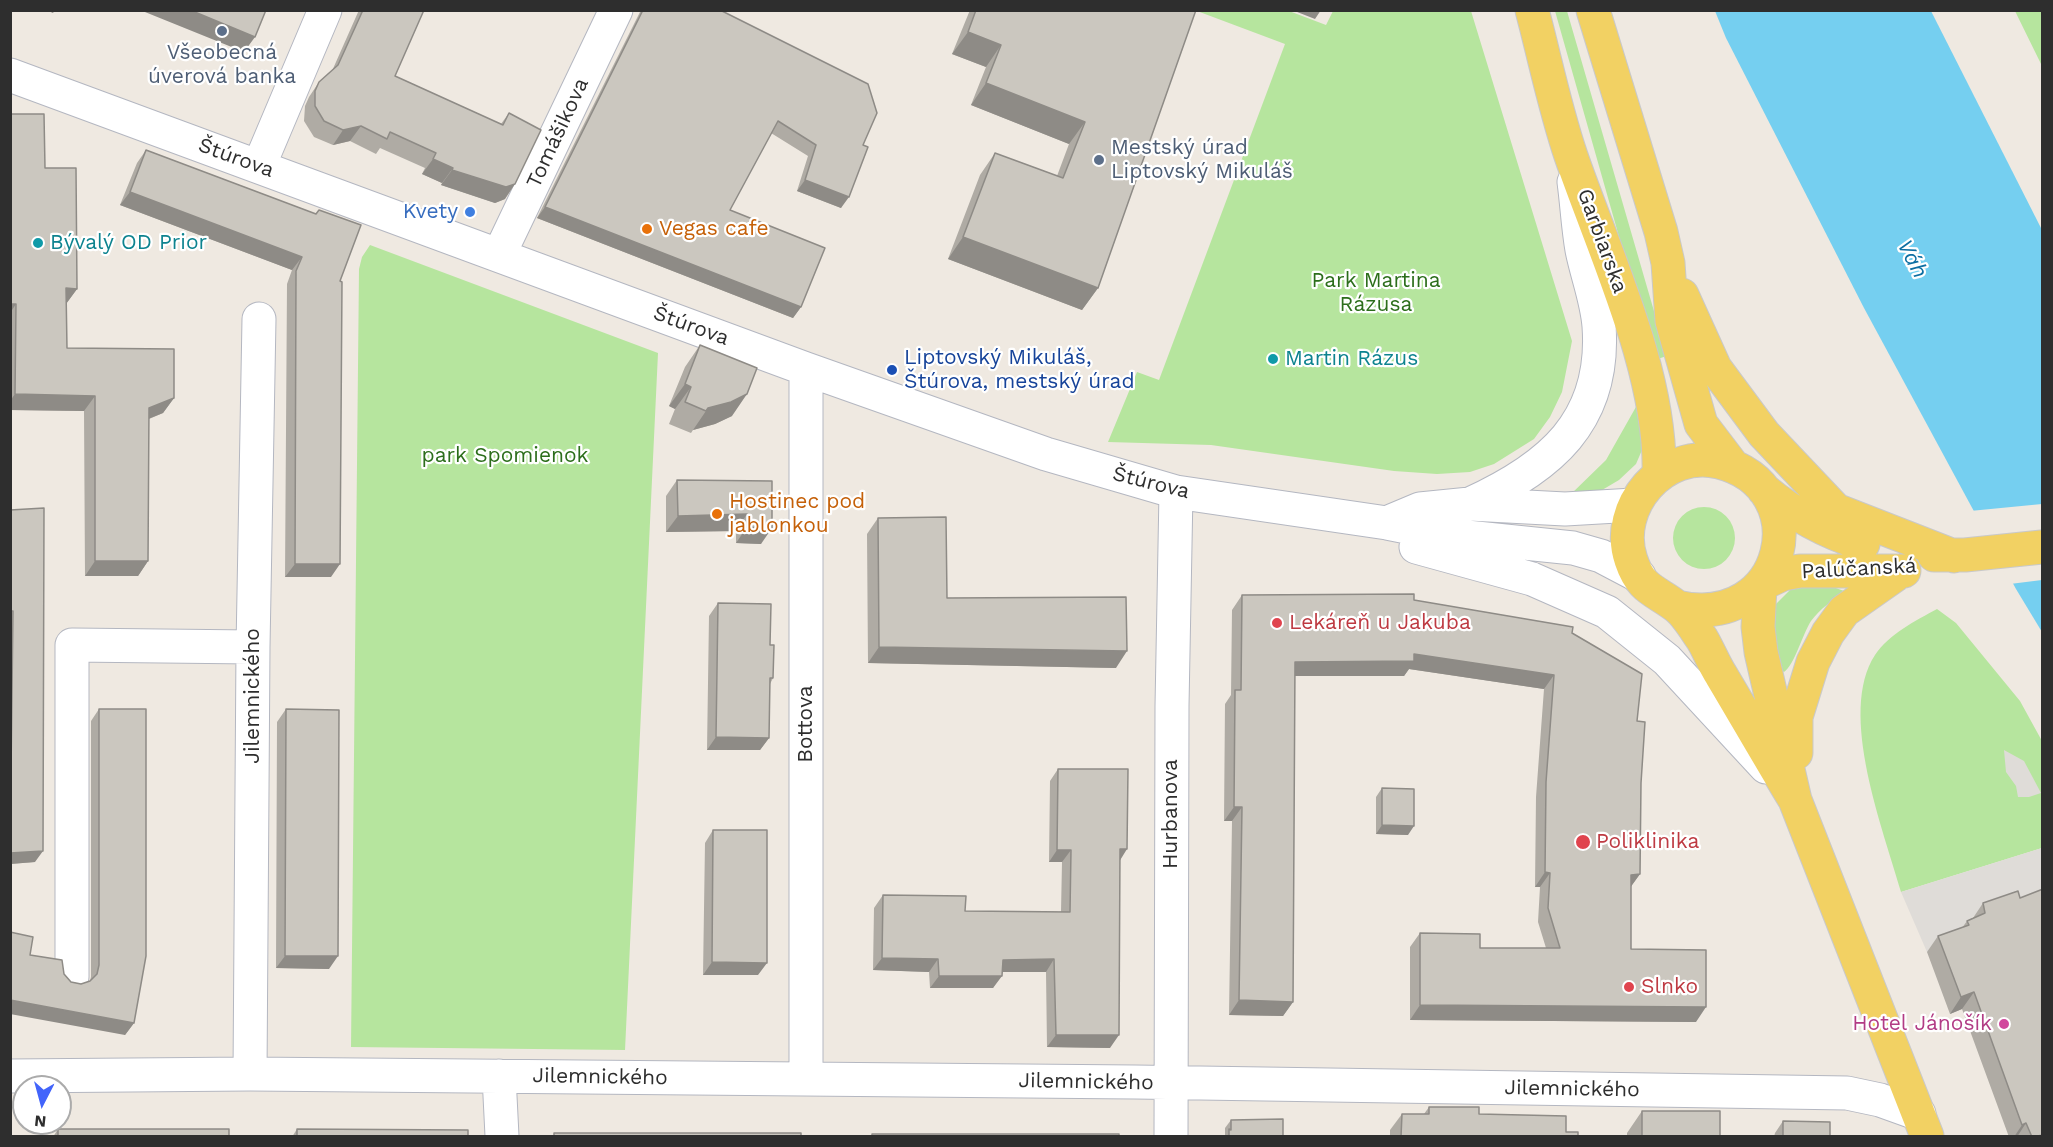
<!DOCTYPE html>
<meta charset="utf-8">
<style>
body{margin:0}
#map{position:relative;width:2053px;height:1147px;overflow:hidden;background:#efe9e1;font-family:"Work Sans",sans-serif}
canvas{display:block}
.frame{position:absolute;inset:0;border:12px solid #2e2e2e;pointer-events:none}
.north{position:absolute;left:12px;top:1075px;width:60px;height:60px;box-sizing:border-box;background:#fff;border:2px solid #ababab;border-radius:50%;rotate:186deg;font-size:16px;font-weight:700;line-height:24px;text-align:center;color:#2e2e2e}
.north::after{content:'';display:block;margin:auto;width:21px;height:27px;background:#4264fb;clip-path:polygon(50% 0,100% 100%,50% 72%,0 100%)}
</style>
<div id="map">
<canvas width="2053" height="1147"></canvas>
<div class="frame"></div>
<div class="north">N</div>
</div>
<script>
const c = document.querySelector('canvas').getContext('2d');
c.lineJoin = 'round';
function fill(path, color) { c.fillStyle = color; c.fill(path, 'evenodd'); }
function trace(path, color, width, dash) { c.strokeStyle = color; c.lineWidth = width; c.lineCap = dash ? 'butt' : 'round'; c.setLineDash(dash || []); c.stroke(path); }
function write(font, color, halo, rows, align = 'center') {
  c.font = font + ' "Work Sans",sans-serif'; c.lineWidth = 4.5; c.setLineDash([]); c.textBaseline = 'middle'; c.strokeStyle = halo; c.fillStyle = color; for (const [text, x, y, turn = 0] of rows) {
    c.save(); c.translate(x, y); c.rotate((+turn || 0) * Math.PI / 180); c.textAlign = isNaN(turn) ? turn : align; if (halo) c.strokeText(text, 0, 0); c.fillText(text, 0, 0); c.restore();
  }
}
const green = new Path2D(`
 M1197 11H1289L1326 25 1333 11H1471L1572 341 1562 392 1550 417 1534 439 1494 464 1470 472 1437 474 1394 471 1211 445 1108 442 1137 372 1159 380 1285 44Z
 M1555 11H1567L1667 356 1654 360Z
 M2015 11H2042V66Z
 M370 245 658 353 625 1050 351 1047 359 269 362 257Z
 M1641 398 1642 450 1636 464 1619 480 1597 493 1569 496 1606 460Z
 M1673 538a31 31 0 1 1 62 0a31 31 0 1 1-62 0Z
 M1825 584 1844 591C1833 600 1820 609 1811 621 1803 633 1794 666 1784 672L1778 668 1769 611 1794 586Z
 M1937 609 1956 623 2020 701 2042 741V848L1901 892C1884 831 1837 713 1875 655 1889 634 1915 621 1937 609Z`);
const plaza = new Path2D(`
 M2004 750 2024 761 2041 793 2029 797H2018L2016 786 2006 772Z
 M2042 848V901L1972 917 1974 930 1927 952 1901 892Z`);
const water = new Path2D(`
 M1715 11H1931L2042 230V632L2016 589 1864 308 1726 38Z`);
const pier = new Path2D(`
 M2042 504V580L2010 584 1970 511Z`);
const minor = new Path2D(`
 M10 75 806 369 1046 454 1176 492 1387 523 1447 535 1573 548 1601 556 1639 576
 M259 166 325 10
 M499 255 616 10
 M1470 504C1549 468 1606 422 1599 326 1597 300 1587 275 1582 250 1578 227 1577 204 1574 182
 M1389 522 1420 509 1470 504 1565 509 1634 505
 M1416 547 1532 579 1607 612 1667 660 1766 767
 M72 977V645L253 647
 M250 1074 253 647 259 319
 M10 1076 250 1074 1135 1082 1847 1093 1880 1100 1919 1114
 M499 1076 502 1136
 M806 1079V369
 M1171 1136 1172 706 1176 492`);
const major = new Path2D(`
 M1532 10C1545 59 1555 109 1571 156 1604 252 1662 373 1659 474
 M1593 10 1661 232 1668 263 1672 321 1701 424 1733 466
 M1682 295 1715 368 1764 434 1836 510 1954 556
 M1764 490C1794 515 1826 532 1863 544
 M1934 555H1965L2042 547
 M1764 583 1783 574 1800 571H1904
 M1760 587 1758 627 1761 652 1795 800 1927 1136
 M1677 607C1787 632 1819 487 1719 462 1664 448 1613 507 1631 560 1641 590 1655 590 1677 607 1686 614 1695 629 1702 639 1709 651 1714 664 1721 675 1746 717 1770 759 1795 800
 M1796 753V717L1813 662 1828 633 1844 611 1901 571`);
const wall = new Path2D(`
 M359 10H424L395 76 501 124 509 113 505 199 495 203 441 185 442 183 422 174 425 168 380 148 376 154 350 141 333 145 314 137 304 121 305 106 309 97 319 82 332 71Z
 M641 10H720L863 145 841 208 797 191 808 156 771 133 730 210 801 307 793 318 537 218Z
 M970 10H1196L1098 288 1082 310 948 259 980 175 995 153 1057 176 1069 144 971 105 986 67 952 54Z
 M10 114 45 168 77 289 66 304 67 348 174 398 163 413 149 419 148 561 138 576H85L84 411 10 410Z
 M146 150 316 214 319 210 340 281 331 577H285L287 284 292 270 120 205 137 163Z
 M700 345 732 416 715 424 693 430 691 433 669 424 675 409 669 406 685 367Z
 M677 480 772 481 761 544 736 543V531L666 532V496Z
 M10 510 35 862 10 864Z
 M878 518 947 598 1116 668 868 663 867 534Z
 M1242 595 1414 600 1572 633 1637 721 1641 783 1640 874 1631 886V949L1696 1022 1410 1020V947L1420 933 1480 948H1546L1538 922 1540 887H1535L1536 797 1544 689 1409 669 1404 676H1295L1293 1002 1283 1016 1229 1015 1232 821H1224L1225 704 1231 695 1232 610Z
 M718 603 770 645 773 678 770 684 769 738 760 750H707L709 616Z
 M99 709 134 1023 125 1035 30 955 64 974 71 982 81 984 90 981 91 977V721Z
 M286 709 329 969 276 968 277 722Z
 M1058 769 1120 860 1110 1048 1047 1047 1046 972H1002L993 988H930L929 972 873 970 874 908 883 895 965 911 1061 912 1062 862H1049L1050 781Z
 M1382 788 1408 835 1376 834V797Z
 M713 830 758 975H703L705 843Z
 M1983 903 2043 1137H2009L1962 1009 1950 1014 1927 952 1938 936 1962 928 1967 921 1973 918Z
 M1429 1107 1479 1114 1566 1132 1578 1137H1390V1130L1402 1114H1424Z
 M1642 1111 1720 1137H1627V1133Z
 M1231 1120 1283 1137H1224L1225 1135V1128Z
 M1783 1121 1830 1137H1774L1775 1133Z
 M58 1129 229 1137H53Z
 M297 1129 468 1137H292Z`);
const shadedWall = new Path2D(`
 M46 10H55L53 13Z
 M140 10H190L255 37 244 52Z
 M1292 10H1321L1315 19Z
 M968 32 1001 45 986 67 952 54Z
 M986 83 1085 122 1069 144 971 105Z
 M361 126 350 141 333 145 343 130Z
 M433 159 453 168 442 183 422 174Z
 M452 170 515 184 505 199 495 203 441 185Z
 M805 180 849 197 841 208 797 191Z
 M130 192 302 257 292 270 120 205Z
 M545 207 801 307 793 318 537 218Z
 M963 237 1098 288 1082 310 948 259Z
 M66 288 77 289 66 304Z
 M10 304H16L10 313Z
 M685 384 691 387 675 409 669 406Z
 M15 394 95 396 84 411 10 410V401Z
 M747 394 732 416 715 424 693 430 708 408Z
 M174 398 163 413 138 423 149 408Z
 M747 514 736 531 666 532 678 516Z
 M747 527 772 528 761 544 736 543Z
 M95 561H148L138 576H85Z
 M295 564H340L331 577H285Z
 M879 647 1127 651 1116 668 868 663Z
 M1414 654 1554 675 1544 689 1409 669 1404 676H1285L1295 662Z
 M716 737 769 738 760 750H707Z
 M1234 807H1242L1232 821H1224Z
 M1382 825 1414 826 1408 835 1376 834Z
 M1120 849H1127L1119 862Z
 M1057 850H1071L1062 862H1049Z
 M43 851 35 862 10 864V853Z
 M1545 872 1550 873 1540 887H1535Z
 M1640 874 1630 888 1631 875Z
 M285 956H338L329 969 276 968Z
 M882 958 938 959 929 972 873 970Z
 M1054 959 1046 972H994L1003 960Z
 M712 962 767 963 758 975H703Z
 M939 976H1002L993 988H930Z
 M1974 992 1962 1009 1950 1014 1961 997Z
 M10 1000 134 1023 125 1035 10 1014Z
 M1239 1000 1293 1002 1283 1016 1229 1015Z
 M1420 1005 1706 1007 1696 1022 1410 1020Z
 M1056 1035H1119L1110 1048 1047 1047Z
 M2026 1123 2017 1137H2014L2022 1125Z`);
const building = new Path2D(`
 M190 10H266L255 37Z
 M363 10H424L395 76 503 125 509 113 541 130 515 184 506 187 452 170 453 168 433 159 436 153 390 132 387 139 361 126 343 130 324 121 315 106V91L319 82 338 65Z
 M643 10H720L868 84 877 113 863 145 868 147 849 197 805 180 816 145 778 121 730 210 825 248 801 307 545 207Z
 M976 10H1196L1098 288 963 237 995 153 1063 178 1085 122 986 83 1001 45 968 32Z
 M10 114H44L45 168H76L77 289 66 288 67 348 174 349V398L149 408 148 561H95V396L15 394 16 304H10Z
 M146 150 316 214 319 210 361 225 340 281 342 282 340 564H295L296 271 302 257 130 192Z
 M700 345 757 368 747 394 731 402 708 408 706 411 685 402 691 387 685 384Z
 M677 480 772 481V528L747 527V514L678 516Z
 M44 508 43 851 10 853 13 611H10V510Z
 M946 517 947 598 1126 597 1127 651 879 647 878 518Z
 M1414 594V600L1573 627 1572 633 1642 674 1637 721 1645 722 1641 783 1640 874 1631 875V949L1706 950V1007L1420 1005V933L1480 934V948H1560L1548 908 1550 873 1545 872 1546 782 1554 675 1414 654V661L1295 662 1293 1002 1239 1000 1242 807H1234L1235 690H1241L1242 595Z
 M718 603 771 604 770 645H774L773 678H770L769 738 716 737Z
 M99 709H146V956L134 1023 10 1000V932L33 937 30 955 62 960 64 974 71 982 81 984 90 981 97 974 99 965Z
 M286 709 339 710 338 956H285Z
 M1058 769H1128L1127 849H1120L1119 1035H1056L1054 959 1003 960 1002 976H939L938 959 882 958 883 895 966 896 965 911 1070 912 1071 850H1057Z
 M1382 788 1414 789V826L1382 825Z
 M713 830H767V963L712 962Z
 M2043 889V1135L2032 1137 2026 1123 2022 1125 1974 992 1961 997 1938 936 1969 925 1967 921 1985 913 1983 903 2018 891 2020 898Z
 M1429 1107H1479V1114L1566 1116V1132H1578V1137H1401L1402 1114H1429Z
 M1642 1111H1720V1137H1642Z
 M1283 1119V1137H1229V1129L1231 1130V1120Z
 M1783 1121 1830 1122V1137H1783Z
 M58 1129H229V1137H58Z
 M297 1129 468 1130V1137H297Z
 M554 1133H801V1137H554Z
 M872 1134H1119V1137H872Z`);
const markers = [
 [222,31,6,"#5c6f8a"],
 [1099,160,6,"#5c6f8a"],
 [470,212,6,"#3f7fe0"],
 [647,229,6,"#e8710a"],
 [38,243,6,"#0f9aa8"],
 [1273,359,6,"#0f9aa8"],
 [892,370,6,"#1a4fb4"],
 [717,514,6,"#e8710a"],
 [1277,623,6,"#e0444e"],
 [1583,842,8,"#e0444e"],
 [1629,987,6,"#e0444e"],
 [2004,1024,6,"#d1479c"]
];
const serviceNames = [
 ["Všeobecná",222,53],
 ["úverová banka",222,77],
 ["Mestský úrad",1111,148,"left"],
 ["Liptovský Mikuláš",1111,172,"left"]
];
const streetNames = [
 ["Tomášikova",558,133,-65],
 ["Štúrova",236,158,20],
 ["Garbiarska",1602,241,70],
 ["Štúrova",691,326,20],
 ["Štúrova",1151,483,14],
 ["Palúčanská",1859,569,-3],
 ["Jilemnického",253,696,-90],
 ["Bottova",806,724,-90],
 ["Hurbanova",1171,814,-90],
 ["Jilemnického",600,1077,1],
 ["Jilemnického",1086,1082,1],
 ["Jilemnického",1572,1089,1]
];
const shopNames = [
 ["Kvety",458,212]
];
const foodNames = [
 ["Vegas cafe",659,229],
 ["Hostinec pod",729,502],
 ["jablonkou",729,526]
];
const cultureNames = [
 ["Bývalý OD Prior",50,243],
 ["Martin Rázus",1285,359]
];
const parkNames = [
 ["Park Martina",1376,281],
 ["Rázusa",1376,305],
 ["park Spomienok",505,456]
];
const transitNames = [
 ["Liptovský Mikuláš,",904,358],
 ["Štúrova, mestský úrad",904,382]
];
const healthNames = [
 ["Lekáreň u Jakuba",1289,623],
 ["Poliklinika",1596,842],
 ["Slnko",1641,987]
];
const hotelNames = [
 ["Hotel Jánošík",1992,1024]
];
const waterNames = [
 ["Váh",1912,259,62]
];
fill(green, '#b6e59e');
fill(plaza, '#dfdcd8');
fill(water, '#75cff0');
fill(pier, '#efe9e1');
trace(minor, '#b4b7c1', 35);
trace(major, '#c9c9c9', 35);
trace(minor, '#fff', 33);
trace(major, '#f2d163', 33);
fill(wall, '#afaba4');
fill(shadedWall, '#8e8b86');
fill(building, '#cbc7bf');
trace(building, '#8e8b86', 1.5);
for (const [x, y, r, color] of markers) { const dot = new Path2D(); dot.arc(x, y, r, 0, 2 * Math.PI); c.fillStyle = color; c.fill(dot); trace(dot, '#fff', 2); }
write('21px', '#4e5e75', '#fff', serviceNames);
write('21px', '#2e2e2e', '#fff', streetNames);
write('21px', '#366cbe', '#fff', shopNames, 'right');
write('21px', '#c56008', '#fff', foodNames, 'left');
write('21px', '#0d838f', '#fff', cultureNames, 'left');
write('21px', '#2c6e1b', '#fff', parkNames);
write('21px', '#164399', '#fff', transitNames, 'left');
write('21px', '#be3a42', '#fff', healthNames, 'left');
write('21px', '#b23c85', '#fff', hotelNames, 'right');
write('italic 22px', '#0d6fa3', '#fff', waterNames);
</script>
